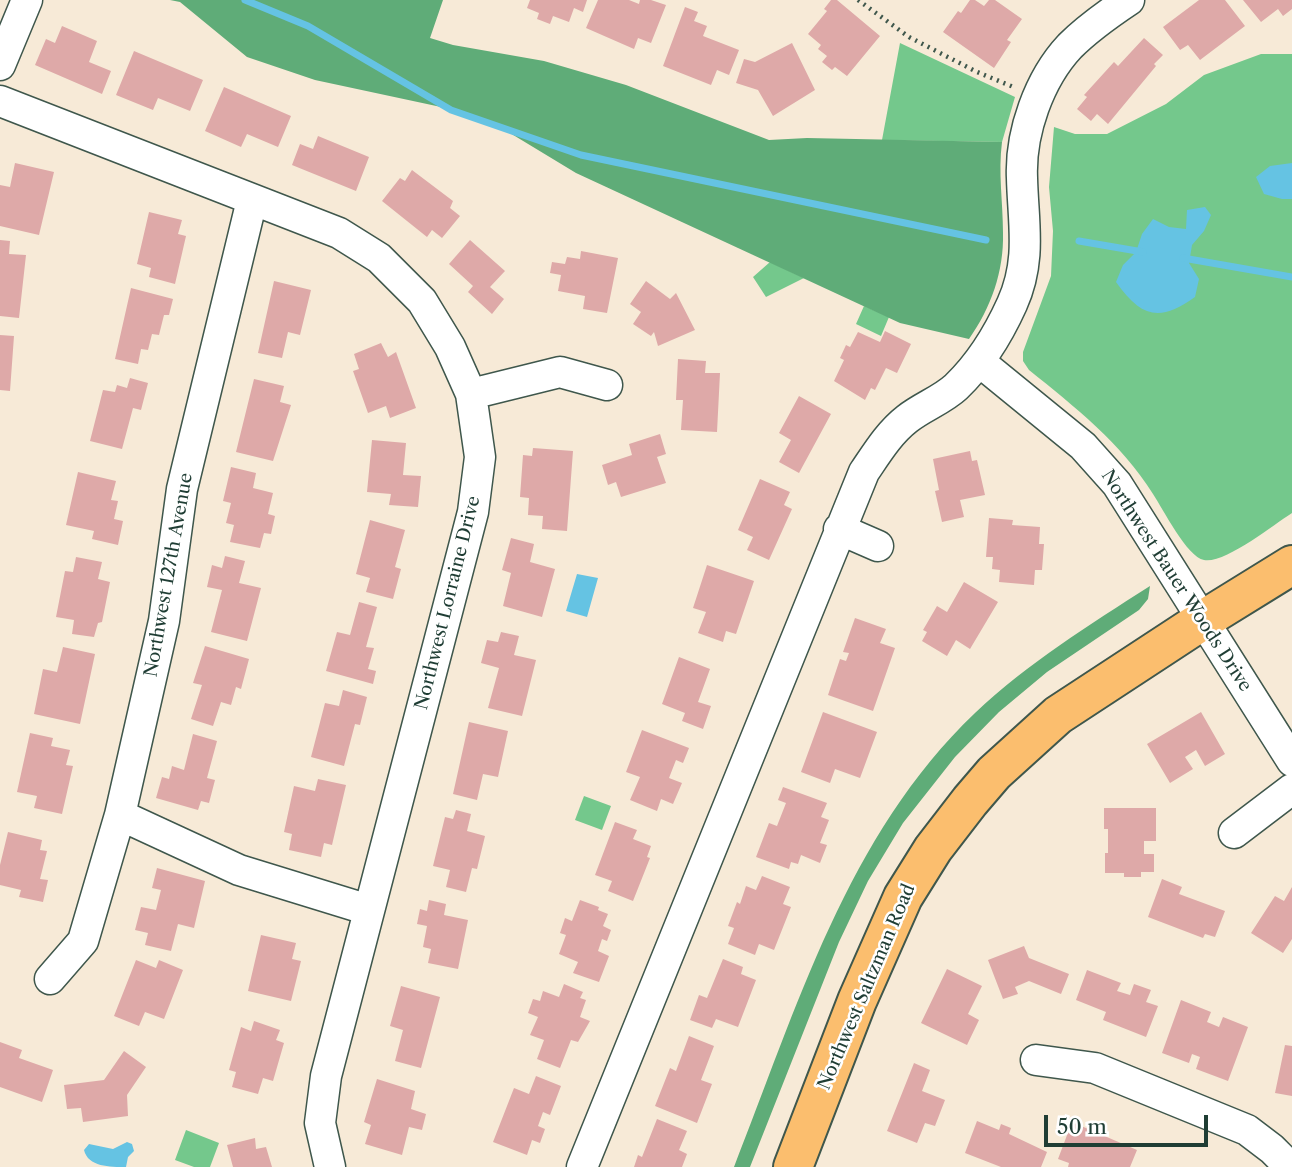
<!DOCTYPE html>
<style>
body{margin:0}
#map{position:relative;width:1292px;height:1167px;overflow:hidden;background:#f7ead7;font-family:"Libre Caslon Text",serif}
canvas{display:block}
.scale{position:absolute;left:1044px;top:1115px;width:164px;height:32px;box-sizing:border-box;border:4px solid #1f3d34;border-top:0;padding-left:9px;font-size:21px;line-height:24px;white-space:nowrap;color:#1f3d34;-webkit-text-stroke:5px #fff;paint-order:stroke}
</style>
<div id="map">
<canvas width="1292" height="1167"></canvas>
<div class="scale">50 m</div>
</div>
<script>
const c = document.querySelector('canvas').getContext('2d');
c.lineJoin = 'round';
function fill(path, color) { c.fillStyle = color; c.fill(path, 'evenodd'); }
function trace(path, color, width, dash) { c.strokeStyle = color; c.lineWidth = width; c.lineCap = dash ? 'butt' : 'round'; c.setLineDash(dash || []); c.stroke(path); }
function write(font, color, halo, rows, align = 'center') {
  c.font = font + ' "Libre Caslon Text",serif'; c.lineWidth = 5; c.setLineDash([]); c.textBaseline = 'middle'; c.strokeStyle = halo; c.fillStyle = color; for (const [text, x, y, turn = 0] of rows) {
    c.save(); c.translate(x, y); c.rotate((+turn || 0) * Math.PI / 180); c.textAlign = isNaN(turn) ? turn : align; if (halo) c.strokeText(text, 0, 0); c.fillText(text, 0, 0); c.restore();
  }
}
const green = new Path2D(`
 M900 43 1015 97 1002 142 882 140Z
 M1261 54H1292V513C1273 525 1225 564 1204 560 1187 557 1163 509 1153 494 1121 443 1075 407 1029 370L1023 361V352L1051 276 1053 231 1049 187 1054 127 1075 134H1107L1166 104 1204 75Z
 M770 262 804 278 766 297 753 277Z
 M864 306 889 317 881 336 856 324Z
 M584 796 611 806 602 830 575 820Z
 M186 1130 219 1143 210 1167H194L175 1160Z`);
const forest = new Path2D(`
 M170 0H443L430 38 453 45 544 61 626 85 769 140 807 138 1002 142C998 173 1003 202 1003 233 1004 271 991 308 969 339L900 323 576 173 505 130 441 107 315 80 247 57 180 2Z
 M1150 586 1148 599 1139 610 1047 672 999 712 955 757 903 823 868 881 839 942 750 1167H734C797 1008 847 835 975 713 1028 663 1089 625 1150 586Z`);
const water = new Path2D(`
 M1292 163V199H1282L1264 194 1256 177 1270 166Z
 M1205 207 1211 215 1204 231 1192 245 1189 263 1199 279 1195 297C1159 323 1141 317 1116 282L1123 265 1136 252 1142 234 1153 219 1169 227 1186 229 1187 210Z
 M577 574 598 578 587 617 566 611Z
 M127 1142 132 1144 134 1151 128 1157 126 1167C110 1167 88 1167 84 1150L89 1144 113 1149Z`);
const stream = new Path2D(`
 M245 0 308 26 451 110 581 155 986 240
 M1079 241 1143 252
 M1183 258 1292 277`);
const building = new Path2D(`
 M530 0H587L583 12 574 8 569 22 553 16 550 24 537 19 539 13 527 8Z
 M598 0H629L639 4 640 0H651L666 5 651 43 638 38 634 49 586 28Z
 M831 0H837L880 36 847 76 835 67 832 70 822 62 827 56 818 49 821 45 808 34 827 11 824 9Z
 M970 0H975L984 6 989 0H995L1022 19 1007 40 1011 42 994 68 943 32 958 11 961 13Z
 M1199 0H1225L1245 26 1200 60 1188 45 1180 50 1163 27Z
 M1243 0H1292V9L1283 16 1278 9 1261 22Z
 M685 7 698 12 694 21 707 26 703 36 739 50 729 75 717 70 711 85 663 66Z
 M62 26 97 41 89 62 111 71 102 94 35 65 46 39 55 43Z
 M1144 38 1163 55 1154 64 1156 66 1108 124 1097 114 1091 121 1077 109 1087 97 1084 95 1114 62 1118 66Z
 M792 43 815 90 773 116 758 90 736 83 744 59 755 62Z
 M134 51 203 80 190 111 158 98 153 110 116 95Z
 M224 87 291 116 278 147 247 134 241 147 205 131Z
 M318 136 369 157 356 191 292 165 300 144 313 149Z
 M15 163 54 172 39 235 0 226V185L10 187Z
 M412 170 453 201 450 208 460 216 442 238 432 230 427 237 382 201 400 178 405 181Z
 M149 212 182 220 178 234 186 236 175 284 149 277 151 268 137 264Z
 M0 240 10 241 9 254 26 255 19 318 0 316Z
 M470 240 505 271 490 287 504 299 492 314 468 292 473 286 449 264Z
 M581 251 618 258 607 313 583 309 585 296 558 291 561 275 550 273 552 262 565 264 567 257 580 259Z
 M274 281 311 290 300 335 288 332 282 358 258 353Z
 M646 281 670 299 676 293 695 330 658 346 654 332 651 336 633 324 641 312 630 304Z
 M131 288 173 299 169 315H164L159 335 152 334 148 350 141 349 138 364 115 359Z
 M885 331 911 344 897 373 886 368 875 390 871 388 865 400 834 381 844 360 840 358 846 345 850 347 858 332 880 342Z
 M0 335 14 336 10 391 0 390Z
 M381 343 388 357 396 352 416 408 390 418 386 406 368 413 353 371 359 369 354 354Z
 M678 359 706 361 705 373H720L717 432 681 430 683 400H676Z
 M130 378 148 383 141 410 133 408 122 449 90 441 103 390 115 392 117 385 127 388Z
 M254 379 284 386 280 402 291 405 273 461 236 452Z
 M799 396 831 414 799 473 779 462 791 440 779 433Z
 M660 434 666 454 657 457 666 483 621 497 616 482 608 485 602 465 632 455 629 444Z
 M372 440 406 443 403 475 421 476 418 507 389 505 391 494 367 492Z
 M533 448 573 451 567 531 542 529 543 516 528 515 529 498 520 497 523 455 532 456Z
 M970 451 972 461 977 460 985 495 960 500 964 517 942 522 935 491 939 490 933 459Z
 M231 467 256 473 253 488 273 493 268 514 275 516 271 534 264 533 260 548 230 542 234 525 226 523 231 503 223 501Z
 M78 472 116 481 111 500 118 501 114 519 123 521 118 545 92 539 94 531 66 525Z
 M760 479 790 492 784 505 792 509 769 560 747 550 753 537 738 530Z
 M989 518 1013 520 1012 525 1040 527 1039 544H1044L1042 570H1035L1034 585 999 582 1000 570 992 569 993 557H986Z
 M370 520 405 530 395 567 401 569 393 599 366 592 370 578 356 574Z
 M511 538 534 544 530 562 555 569 542 617 503 606 511 573 502 570Z
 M225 556 245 561 239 583 261 588 247 641 211 632 222 590 207 587 212 565 222 568Z
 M76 557 102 562 98 579 110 582 102 622 98 623 94 637 72 634 74 620 56 617 65 571 73 572Z
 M707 565 754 581 736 634 726 631 723 642 698 633 706 612 693 608Z
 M964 582 998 602 970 649 956 640 947 656 922 641 927 632 923 630 937 606 947 612Z
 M359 602 377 607 366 647 374 648 368 669 376 671 373 684 326 671 337 632 350 635Z
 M855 618 886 629 880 643 895 648 873 711 828 695 840 659 846 661 849 653 843 652Z
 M501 632 519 636 514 655 536 660 522 716 488 708 499 668 481 663 487 640 498 642Z
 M205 646 249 659 241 689 236 687 231 705 221 702 213 726 191 719 202 685 193 683Z
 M63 647 95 654 80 724 34 714 43 669 57 672Z
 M679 657 710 669 698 702 711 706 703 729 682 721 685 713 662 704Z
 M343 690 367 697 360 725 355 724 344 766 311 757 325 703 339 706Z
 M823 712 877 732 860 778 835 769 830 783 801 772Z
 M1201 712 1225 754 1205 766 1196 750 1185 757 1193 769 1170 783 1147 744Z
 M469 722 508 731 498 777 483 774 477 800 453 794Z
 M642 730 689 748 683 763 676 760 669 778 682 783 673 804 661 799 657 811 630 800 640 777 626 772Z
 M30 733 53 738 51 746 70 750 66 765 73 766 62 814 34 808 37 796 17 792Z
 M193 734 217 741 207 778 215 780 209 803 201 801 198 810 156 798 162 777 169 779 172 766 184 770Z
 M318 779 346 785 332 845 324 843 321 857 289 850 292 834 284 832 294 786 315 791Z
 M783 787 827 803 821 817 829 820 820 843 827 845 820 863 801 855 798 864 791 862 789 869 756 857 769 823 777 826 786 803 778 800Z
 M1104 808H1156V841H1144V854H1154V872H1141V877H1124V873H1105V853H1108V829H1104Z
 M456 810 471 814 467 831 485 836 477 869 472 868 466 892 446 887 450 870 433 866 445 817 453 819Z
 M615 822 637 830 633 839 651 846 647 857 650 858 633 901 608 891 612 881 595 875Z
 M8 832 42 840 40 850 47 851 40 879 48 880 43 902 19 897 21 890 0 885V865Z
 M157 868 205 881 194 928 178 924 171 951 145 945 148 933 135 930 141 907 156 910 161 890 152 888Z
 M762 876 790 887 783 904 791 907 774 950 759 944 755 955 728 944 734 928 728 926 737 902 740 904 746 886 756 890Z
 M1162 879 1182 887 1179 894 1225 911 1215 937 1205 934 1203 938 1148 917Z
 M1292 887V939L1283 953 1251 933 1275 896 1284 901Z
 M429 900 446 904 444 915 468 920 458 969 428 963 431 949 423 947 427 926 417 924 420 909 427 911Z
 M580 900 599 907 598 910 608 914 603 926 611 930 607 941 602 939 598 951 609 956 599 982 573 973 578 962 559 954 566 935 560 933 565 918 572 921Z
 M261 935 296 943 292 959 301 961 291 1001 248 991Z
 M1024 946 1029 958 1069 974 1061 994 1029 981 1015 987 1018 994 1003 999 988 960Z
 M723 959 743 967 741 974 756 980 738 1027 716 1019 712 1028 690 1020 699 995 707 998Z
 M136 960 156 968 159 960 183 970 164 1019 145 1012 139 1026 114 1016Z
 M947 969 982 986 968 1014 979 1020 967 1045 921 1023Z
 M1087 970 1121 983 1117 991 1130 995 1134 984 1151 990 1146 1002 1158 1006 1146 1037 1103 1020 1106 1012 1076 1000Z
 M564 984 583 992 580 998 586 1000 580 1017 590 1021 578 1042 571 1040 560 1068 537 1059 544 1040 530 1035 538 1017 528 1013 533 999 540 1001 543 991 559 997Z
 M401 986 440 997 421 1068 395 1061 403 1030 390 1026Z
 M1181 1000 1211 1012 1207 1022 1219 1027 1223 1017 1248 1027 1228 1081 1196 1069 1200 1057 1192 1054 1189 1063 1162 1053Z
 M254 1021 280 1030 276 1040 284 1043 273 1081 263 1078 258 1094 232 1087 236 1072 229 1070 241 1027 251 1031Z
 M689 1036 714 1046 701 1080 712 1084 697 1123 655 1106 670 1068 676 1071Z
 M0 1042 22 1050 19 1058 53 1070 42 1102 0 1087Z
 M1285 1045 1292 1046V1096L1275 1093Z
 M124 1051 146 1067 127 1095 128 1116 83 1122 81 1108 67 1109 64 1085 104 1080Z
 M914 1063 930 1070 922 1091 945 1100 935 1126 925 1123 917 1143 887 1131Z
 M536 1076 561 1086 550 1115 543 1112 538 1126 545 1129 540 1143 532 1140 527 1155 493 1142 514 1088 529 1094Z
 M377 1079 415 1091 411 1109 426 1114 422 1130 409 1127 402 1155 365 1144 371 1125 364 1122Z
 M657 1119 687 1131 679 1150 687 1154 682 1167H634L638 1155 642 1157Z
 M977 1121 999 1130 1001 1124 1011 1128 1009 1134 1047 1152 1041 1167H1001L965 1153Z
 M1072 1122 1137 1150 1130 1167H1068L1069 1163 1058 1159Z
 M255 1138 256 1149 266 1147 272 1167H233L227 1145Z`);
const path = new Path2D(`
 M858 0 909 37 977 72 1016 88`);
const minor = new Path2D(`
 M0 65 27 0
 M0 101 339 233 379 258 422 301 450 347 471 394 480 457 473 512 326 1076 320 1123 330 1167
 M980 362 1083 446 1117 484 1292 761
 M471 394 560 372 607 385
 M839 529 878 546
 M120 815 239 870 369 910
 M1234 833 1292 789
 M50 979 83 941 120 815 164 621 182 489 252 200
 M1036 1060 1095 1068 1247 1130 1272 1149 1290 1167
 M582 1167 864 472C877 453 889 433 907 419 922 407 942 400 956 387 981 363 998 335 1012 304 1032 260 1023 222 1022 178 1020 133 1039 79 1070 46 1088 28 1108 14 1129 0`);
const major = new Path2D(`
 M793 1167 857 1001 903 897 933 849 970 801 994 773 1058 715 1203 620 1292 565`);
const streetNames = [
 ["Northwest 127th Avenue",169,575,-80],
 ["Northwest Bauer Woods Drive",1176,581,57],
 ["Northwest Lorraine Drive",448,603,-76],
 ["Northwest Saltzman Road",867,987,-67]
];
fill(green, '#74c88c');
fill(forest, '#5fac78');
fill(water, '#65c3e3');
trace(stream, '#65c3e3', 7);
fill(building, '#dea9a8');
trace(minor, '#3f574c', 33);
trace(major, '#3f574c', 42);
trace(path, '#3f574c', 4.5, [2, 5]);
trace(minor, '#fff', 30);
trace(major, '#fbbe6e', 38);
write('18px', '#1f3d34', '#fff', streetNames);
</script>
